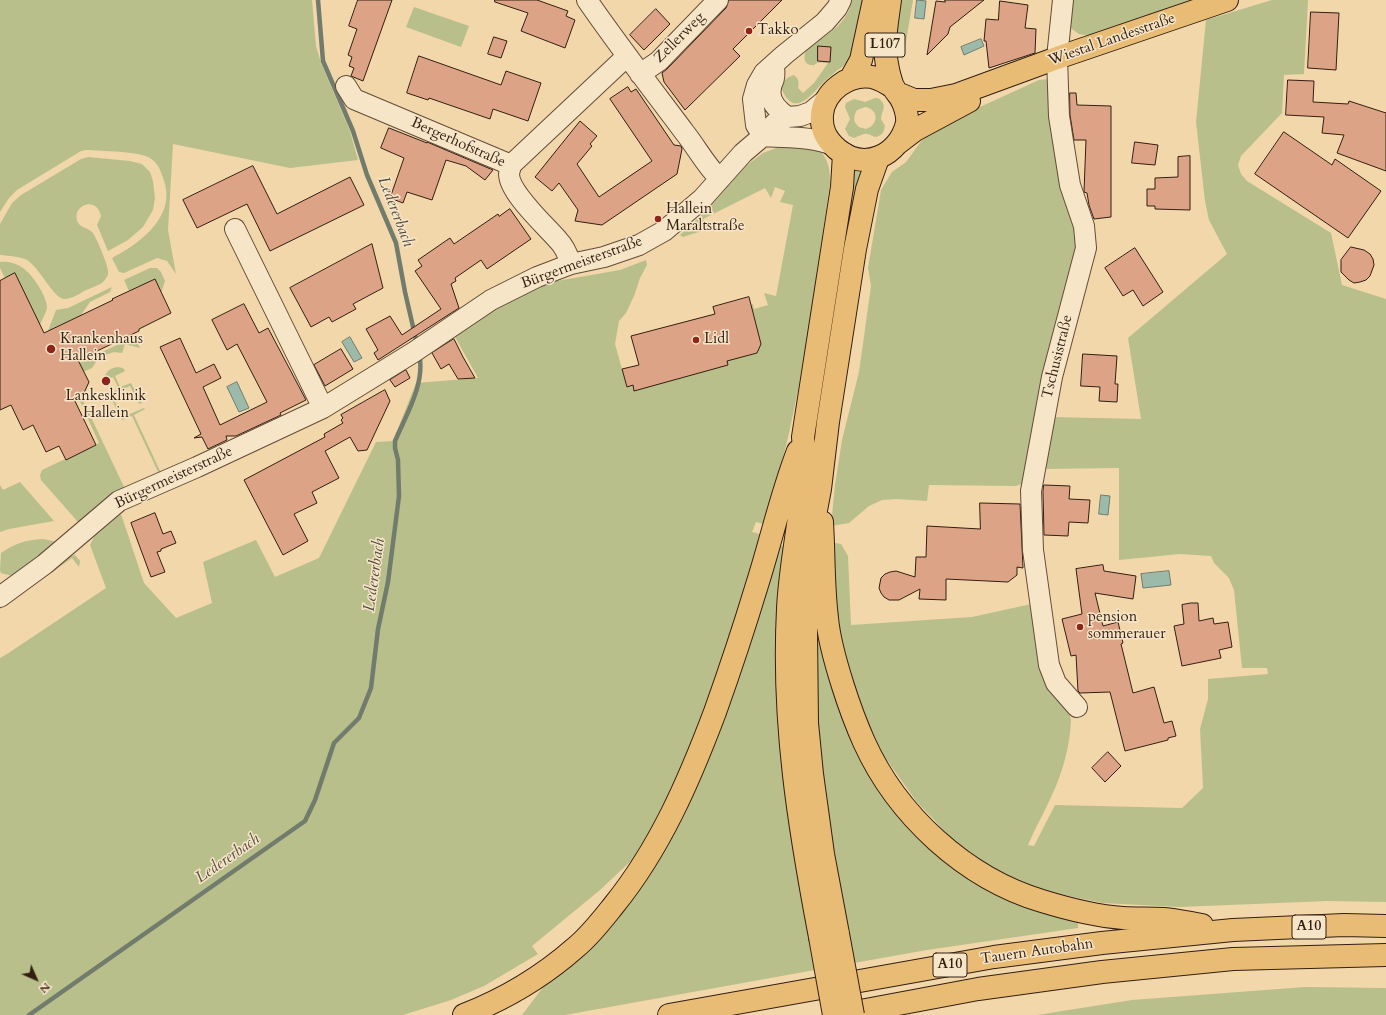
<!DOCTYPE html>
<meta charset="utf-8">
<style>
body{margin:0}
#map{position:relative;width:1386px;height:1015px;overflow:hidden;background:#f2d7aa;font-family:Cardo,serif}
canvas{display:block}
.north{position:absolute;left:16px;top:959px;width:40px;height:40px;-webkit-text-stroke:3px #f7e5c8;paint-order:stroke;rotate:135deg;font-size:11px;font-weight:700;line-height:16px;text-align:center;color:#331e12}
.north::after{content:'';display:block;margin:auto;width:14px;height:18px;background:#331e12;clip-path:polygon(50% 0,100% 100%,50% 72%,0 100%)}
</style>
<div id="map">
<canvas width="1386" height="1015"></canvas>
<div class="north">N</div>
</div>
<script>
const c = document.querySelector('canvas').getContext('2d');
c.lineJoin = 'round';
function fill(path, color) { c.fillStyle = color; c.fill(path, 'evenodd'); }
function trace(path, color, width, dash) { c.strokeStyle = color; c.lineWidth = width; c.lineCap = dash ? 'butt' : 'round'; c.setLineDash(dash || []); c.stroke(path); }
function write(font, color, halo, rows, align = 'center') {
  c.font = font + ' Cardo,serif'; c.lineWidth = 3; c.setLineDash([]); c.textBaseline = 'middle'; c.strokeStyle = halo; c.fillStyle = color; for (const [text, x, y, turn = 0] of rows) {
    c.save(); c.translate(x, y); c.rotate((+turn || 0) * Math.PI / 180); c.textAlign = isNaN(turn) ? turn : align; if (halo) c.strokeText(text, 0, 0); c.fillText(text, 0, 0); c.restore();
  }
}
const green = new Path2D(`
 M0 0H312L316 46 321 63 350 131 358 160 290 168 173 144 168 230 176 274 167 261 157 258 124 273 119 272 112 258C141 243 178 215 163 178 160 169 158 163 150 158 139 151 100 151 86 150L81 151 17 190 9 198 0 212Z
 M852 0H864C862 12 859 24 856 37 855 42 854 49 852 55 846 66 837 70 828 78 814 90 796 121 782 90 782 82 786 77 794 75 799 79 799 82 798 88L803 93 814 83 828 63C825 63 820 62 817 63 812 65 817 66 811 65 802 64 804 54 807 49 826 34 847 26 852 0Z
 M895 0H913L903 59 891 51Z
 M1068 0H1189L1091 36 1079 34 1069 27Z
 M1272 0H1308L1304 74 1284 75 1282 113 1241 156 1238 165 1241 174 1247 181 1331 233 1342 285 1386 299V902L1328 901 1179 907 1102 903 1032 888 986 866 955 842 916 801 879 749 855 691 844 651 835 601 829 542 841 544 848 556 851 625 972 617 1036 603 1071 720C1070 745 1063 772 1052 795 1045 811 1035 828 1028 845L1034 846 1055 805 1182 808 1203 788 1200 729 1208 699V679L1268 674 1267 668H1242L1234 590 1229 578 1214 563 1211 556 1180 554 1119 560V468L1041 469 1051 417 1141 419 1128 338 1227 254 1209 220 1205 201 1196 122 1206 20Z
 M414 7 469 26 461 47 406 27Z
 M1050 79 1080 245 1024 483 1016 486 929 485 927 501 896 499 882 500 869 506 849 523 831 526 835 485 842 440 859 372 871 286 868 268 881 190 892 172 906 162 922 140 947 122 1039 80Z
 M875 98H878C888 105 882 110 881 119L885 126 883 133C873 142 872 132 864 134 860 135 857 137 854 138L849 136 845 129 850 119 845 107 846 103 854 99 865 102ZM865 107C879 109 879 125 866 129L859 127C853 122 853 117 857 110Z
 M784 145 820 150C829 162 830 169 830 184 815 283 804 384 777 481 773 495 768 509 763 524L756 522 752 532 760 534 751 572 716 679 680 772 661 813 633 859 600 890 532 946 538 954 484 986 451 1000 403 1015H0V658L7 654 106 588 90 545 94 537 121 514 144 583 176 618 212 603 203 562 256 540 275 577 319 558 376 442 393 441 416 383 478 378 454 335 499 307 545 283 620 270 646 260 647 265 640 278 634 296 626 313 619 321 615 344 627 387 633 385 634 390 725 354 744 349 746 356 757 353 761 344 751 305 753 304 754 309 768 305 764 293 776 296 793 205 780 202 785 191 775 187 771 198 765 188 703 219 708 229 683 237 680 235 708 209 747 165 763 153Z
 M88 157 130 161 142 164 150 172 153 181 155 198 153 210 143 227 128 240 108 251 97 225 101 216C96 193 68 208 79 224 82 228 88 228 92 232 96 236 110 269 108 274 108 276 105 280 103 282 98 286 90 288 84 291 78 295 71 299 64 299 53 298 40 268 27 260 19 256 9 256 0 255V224L12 203 21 195 81 159Z
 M851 170 862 171C852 196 849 223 846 250L842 249Z
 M0 262C19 259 33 275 41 290 44 296 47 302 47 308 46 313 42 320 40 325L15 273 5 278 0 268Z
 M150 268H157L161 272 165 281 161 293 155 279 129 291 124 280Z
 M112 287 110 292 90 302 81 315 48 331 56 310 68 308Z
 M134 337 140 348 125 344 122 353 114 352 105 355 96 362 92 368 72 377 68 368Z
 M118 367 123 368 125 371 115 376 120 387 131 383 142 403 139 404 130 386 111 394 110 393 119 389 113 377 104 381C104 372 110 368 118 367Z
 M81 396 125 489 82 521 78 522 41 480 40 475 42 470 99 443 78 397Z
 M112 400H114L123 417 144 408 145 409 134 415 161 473 159 474 132 416 122 420Z
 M20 482 54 521 9 529 0 532V485L3 490Z
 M43 539 53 541 55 545 16 577 1 573 0 570 1 553C16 543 25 540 43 539Z
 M780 546H783V551L779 634 789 814 815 970 565 1015H522L547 982 677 826 711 753 745 658 778 549Z
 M75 555 80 561 79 567 72 558 0 609V606L71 556Z
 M817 598 897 810 1078 921V928L927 950 854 963C840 894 825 826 818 756 813 703 815 651 817 598Z
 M1305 987 1386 988V1015H1037L1132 1000Z`);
const water = new Path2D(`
 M917 0 926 1 924 19 915 18Z
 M981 39 984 46 964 55 961 47Z
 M350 337 362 358 354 362 342 342Z
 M237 382 249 408 239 412 227 387Z
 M1101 495 1110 496 1108 515 1099 514Z
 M1169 571 1171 585 1143 588 1141 574Z`);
const stream = new Path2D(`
 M318 0 323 61 353 131 367 175 396 243 405 292 417 344
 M29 1015 305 821 315 800 334 743 359 718 371 688 378 629 388 582 399 496 398 460 395 448V441C406 415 426 383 419 353`);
const building = new Path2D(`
 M358 0H392L363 81 351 76 354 68 349 66 352 57 348 55 357 29 349 26Z
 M495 0H537L568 11 566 16 575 20 565 48 521 31 528 13 495 2Z
 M729 0H782L733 49 740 56 685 110 664 82 662 73 667 69 726 8Z
 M945 0H984L950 27 948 34 927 55 936 1 945 2Z
 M1000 1 1028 5 1025 28 1036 29 1035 53 989 68 986 41H984L986 19 998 20Z
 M656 9 670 24 644 50 630 35Z
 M1311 12 1339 13 1336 70 1308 68Z
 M494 37 507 41 501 58 488 54Z
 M818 46 831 47 830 62 818 61Z
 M419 56 501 85 506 71 541 83 528 121 493 109 490 119 429 98 428 100 407 93Z
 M1288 80 1314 81 1313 102 1348 104 1349 101 1386 113V171L1337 153 1344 135 1322 133 1324 117 1286 115Z
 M628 87 631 92 636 89 674 145 681 146 682 149 677 174 602 225 575 221 578 210 559 183 552 191 535 177 580 121 597 136 590 144 592 146 577 164 599 197 652 161 610 99Z
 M1070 93H1076L1077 105 1111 106V217L1094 219 1089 205 1087 193 1084 192 1086 140H1074L1070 115Z
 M389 128 427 143V142L493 170 485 180 466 166 446 160 432 200 407 192 403 203 390 198 404 158 381 148Z
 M1284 132 1332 165 1335 159 1381 191 1348 238 1255 174Z
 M1135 142 1158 145 1155 165 1132 163Z
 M1190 156V210L1155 209V206H1147V189H1155V178L1178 177V157Z
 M253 166 277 214 350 177 364 205 270 251 247 204 197 228 183 200Z
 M510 209 531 239 487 269 481 260 455 278 456 281 451 284 459 308 378 360 374 353 378 350 366 329 390 316 402 335 441 309 415 271 422 266 418 260 450 238 454 244 498 214 499 216Z
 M372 244 383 288 353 304 356 309 332 322 329 317 311 327 290 288Z
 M1351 247 1364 250 1370 254 1373 259 1374 265 1370 276 1366 280 1360 282 1354 283 1349 280 1341 272V260Z
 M1135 248 1163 292 1143 306 1133 290 1123 296 1105 268Z
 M15 273 44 333 113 300 112 299 155 279 171 313 139 329V331L78 360 89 382 83 395 74 399 96 445 66 460 59 446 46 452 33 425 23 430 11 405 0 410V281Z
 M749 297 761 344 757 353 727 361 728 365 634 391 633 385 627 387 622 369 639 365 631 336 715 314 713 307Z
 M244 304 259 333 268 328 306 400 280 413 281 415 236 436H226L227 440 208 449 202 437 194 438 201 434 160 347 180 338 196 373 214 364 221 378 203 387 220 425 267 402 237 344 227 350 212 320Z
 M454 339 463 357 475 378 458 379 449 364 441 369 432 353Z
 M341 349 353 369 325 386 314 365Z
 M1083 354 1117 356 1115 384H1118L1117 402 1099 401 1100 387 1081 386Z
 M406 370 410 378 395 387 390 380Z
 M385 390 390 401 367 450 358 451 350 437 325 451 339 478 312 492 317 503 294 514 308 541 283 555 244 480 325 437 324 434 343 423 341 420 343 418 341 415Z
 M1044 485 1070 486 1069 499 1090 500 1088 523 1069 522 1068 536 1044 535 1043 492Z
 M980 503 1020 504 1023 568 1017 567V575L1008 582 946 579V600L919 599 920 589 899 600H889L884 597 881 593 879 588 881 578 885 574 890 572 896 571 915 577 916 557H926L927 526 980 529Z
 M155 513 163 534 171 531 176 543 161 549V551L157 552 165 572 151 577 131 523Z
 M1103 565 1104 571 1136 576 1133 599 1095 593 1103 626 1118 622 1123 643 1121 644 1133 693 1154 687 1164 723 1172 721 1176 736 1168 738V740L1125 751 1110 692 1080 693 1078 691 1076 655 1071 656 1062 619 1082 614 1076 569Z
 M1191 603H1198L1199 621 1213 618 1214 624 1228 622 1232 647 1219 650 1221 658 1182 666 1174 626 1184 624 1182 605Z
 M1108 752 1121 766 1105 782 1092 768Z`);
const minor = new Path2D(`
 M587 0C618 45 652 89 685 133 697 148 706 166 720 179
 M1063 0 1057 58 1059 116 1070 185 1084 226 1086 248 1052 377 1031 491 1033 550 1049 665 1056 683 1077 707
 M774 65C774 69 775 74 774 78 774 81 771 84 771 88 768 101 777 110 788 117
 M640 74 659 61 718 0
 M346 86 354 99 511 165
 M763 136 756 125 753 99 757 85 764 73 784 55 825 22 837 8 841 0
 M763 136C787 138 811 136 833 145
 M235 229 323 408
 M571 264C568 255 565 247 558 240 546 226 509 193 509 174 509 171 511 168 511 165L626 57
 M0 597 45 564 119 501 197 467 323 408 414 352 491 300 537 277 571 264 604 257 639 245 664 231 702 199 743 153 763 136 775 123 788 117 800 116 811 112 828 98`);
const major = new Path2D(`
 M890 0C887 23 882 46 888 69 889 75 891 81 893 87 895 91 898 94 900 97 904 103 908 115 907 123 899 156 864 172 837 149 826 139 821 130 822 115 824 91 849 73 872 77 881 79 887 83 894 88
 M851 78 861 60 874 0
 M897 93 914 100H931L956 95 1057 58 1227 0
 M898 143 915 130 969 101`);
const highway = new Path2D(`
 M822 522C824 554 823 586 827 618 829 641 836 664 843 686 849 705 856 724 864 742 897 815 965 878 1042 901 1068 909 1095 916 1123 918 1136 919 1150 918 1164 919 1177 920 1189 923 1202 925
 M838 934 823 854 812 774 807 723 806 632 808 553 820 489 828 422 855 249 867 189 878 158
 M820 937C799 827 782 722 788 609 790 564 801 518 804 473 805 461 804 449 803 437L842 187 844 154
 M464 1015C505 999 542 977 575 948 590 936 602 920 614 905 660 848 689 781 715 712 730 670 744 628 757 585 771 541 781 495 798 451
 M669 1015 994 957 1102 943 1233 930 1344 925 1386 926
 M839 1015 978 989 1102 972 1233 959 1386 955`);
const highwayBridge = new Path2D(`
 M838 934 853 1015
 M820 937 834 1015`);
const markers = [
 [749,31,4,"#8f2418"],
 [658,219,4,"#8f2418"],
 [696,340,4,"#8f2418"],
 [51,349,5,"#8f2418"],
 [106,381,5,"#8f2418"],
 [1080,627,4,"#8f2418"]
];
const shields = [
 [885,45,40],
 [1309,927,34],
 [950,965,34]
];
const shieldNames = [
 ["L107",885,45],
 ["A10",1309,927],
 ["A10",950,965]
];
const poiNames = [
 ["Takko",757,31],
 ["Hallein",666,210],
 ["Maraltstraße",666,227],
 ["Krankenhaus",60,340],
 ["Hallein",60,357],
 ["Lidl",704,340],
 ["Lankesklinik",106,397,"center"],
 ["Hallein",106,414,"center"],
 ["pension",1088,618],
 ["sommerauer",1088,635]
];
const streetNames = [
 ["Zellerweg",680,38,-45],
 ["Wiestal Landesstraße",1112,40,-19],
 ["Bergerhofstraße",458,143,24],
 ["Bürgermeisterstraße",582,263,-20],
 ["Tschusistraße",1058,357,-76],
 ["Bürgermeisterstraße",174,478,-25],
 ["Tauern Autobahn",1037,952,-8]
];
const waterNames = [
 ["Ledererbach",395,212,69],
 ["Ledererbach",375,575,-82],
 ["Ledererbach",228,859,-35]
];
fill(green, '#b8bf8b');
fill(water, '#9bbaaa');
trace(water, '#717c6d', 1);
trace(stream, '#717c6d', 4.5);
fill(building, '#dda387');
trace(building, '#331e12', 1);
trace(minor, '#634c38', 22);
trace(major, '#331e12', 24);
trace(highway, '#331e12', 24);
trace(minor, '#f7e5c8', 20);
trace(major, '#e9bc75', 22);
trace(highway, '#e9bc75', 22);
trace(highwayBridge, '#331e12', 24, []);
trace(highwayBridge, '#e9bc75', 22);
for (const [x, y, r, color] of markers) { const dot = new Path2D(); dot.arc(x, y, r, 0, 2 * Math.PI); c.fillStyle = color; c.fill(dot); trace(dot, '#f7e5c8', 1.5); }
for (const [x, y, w] of shields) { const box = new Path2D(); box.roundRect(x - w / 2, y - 12, w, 24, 3); c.fillStyle = '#f7e5c8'; c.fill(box); trace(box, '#331e12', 1); }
write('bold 14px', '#331e12', null, shieldNames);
write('15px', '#331e12', '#f7e5c8', poiNames, 'left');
write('15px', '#331e12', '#f7e5c8', streetNames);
write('italic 16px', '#524d40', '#f7e5c8', waterNames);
</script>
